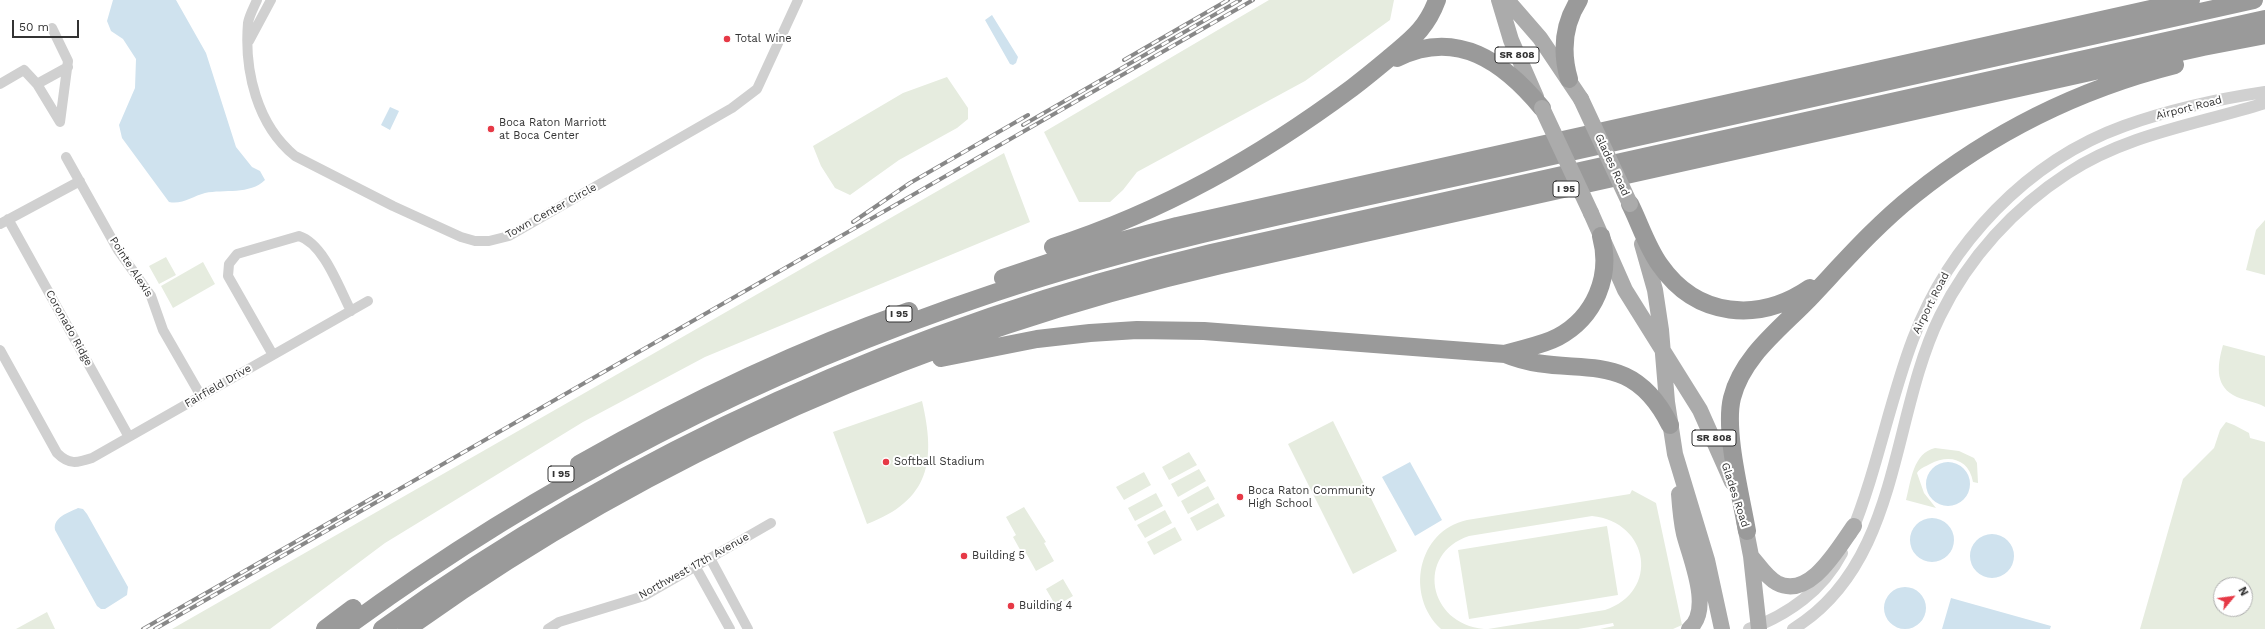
<!DOCTYPE html>
<style>
body{margin:0}
#map{position:relative;width:2265px;height:629px;overflow:hidden;background:#fff;font-family:"Work Sans",sans-serif}
canvas{display:block}
.north{position:absolute;left:2213px;top:577px;width:40px;height:40px;box-sizing:border-box;background:#fff;border:1px solid #adadad;border-radius:50%;rotate:61deg;font-size:11px;font-weight:700;line-height:16px;text-align:center;color:#333}
.north::after{content:'';display:block;margin:auto;width:14px;height:18px;background:#e63946;clip-path:polygon(50% 0,100% 100%,50% 72%,0 100%)}
.scale{position:absolute;left:12px;top:20px;width:67px;height:18px;box-sizing:border-box;border:2px solid #333;border-top:0;padding-left:5px;font-size:12px;line-height:14px;white-space:nowrap;color:#333;-webkit-text-stroke:3px #fff;paint-order:stroke}
</style>
<div id="map">
<canvas width="2265" height="629"></canvas>
<div class="north">N</div>
<div class="scale">50 m</div>
</div>
<script>
const c = document.querySelector('canvas').getContext('2d');
c.lineJoin = 'round';
function fill(path, color) { c.fillStyle = color; c.fill(path, 'evenodd'); }
function trace(path, color, width, dash) { c.strokeStyle = color; c.lineWidth = width; c.lineCap = dash ? 'butt' : 'round'; c.setLineDash(dash || []); c.stroke(path); }
function write(font, color, halo, rows, align = 'center') {
  c.font = font + ' "Work Sans",sans-serif'; c.lineWidth = 4; c.setLineDash([]); c.textBaseline = 'middle'; c.strokeStyle = halo; c.fillStyle = color; for (const [text, x, y, turn = 0] of rows) {
    c.save(); c.translate(x, y); c.rotate((+turn || 0) * Math.PI / 180); c.textAlign = isNaN(turn) ? turn : align; if (halo) c.strokeText(text, 0, 0); c.fillText(text, 0, 0); c.restore();
  }
}
const green = new Path2D(`
 M1269 0H1394L1390 20 1305 81 1137 172 1123 190 1110 202H1079L1044 132Z
 M947 77 968 108V119L957 128 899 160 850 195 835 188 821 166 813 146 903 93Z
 M1004 153 1030 222 705 357 583 422 385 543 270 629H172Z
 M2265 220V275L2246 270 2256 230Z
 M166 257 176 275 159 284 149 266Z
 M203 262 215 284 173 308 161 286Z
 M2223 345 2265 356V407C2255 401 2243 401 2233 395 2214 384 2218 363 2223 345Z
 M922 401C936 461 930 500 867 524L833 432Z
 M1333 421 1397 551 1353 574 1288 444Z
 M2226 422 2234 425 2249 433 2250 438 2265 442V629H2140L2183 479 2214 448 2220 430ZM2221 585H2245V609H2221Z
 M1935 448 1959 451 1974 458 1977 463 1978 483 1973 482C1969 459 1949 454 1930 464 1925 467 1920 468 1917 473L1924 493 1936 508 1906 500C1911 481 1913 453 1935 448Z
 M1189 452 1197 465 1169 480 1162 467Z
 M1199 469 1206 481 1178 497 1171 484Z
 M1144 472 1151 485 1124 500 1116 487Z
 M1208 486 1215 499 1188 514 1181 501Z
 M1632 490 1656 503 1682 625 1673 629H1600L1614 626 1613 623 1578 629H1488L1605 610C1660 592 1650 522 1592 516L1469 536C1415 554 1428 624 1484 629H1441C1405 596 1417 531 1467 520L1630 494Z
 M1156 493 1163 506 1135 521 1128 508Z
 M1218 503 1225 516 1197 531 1190 518Z
 M1024 507 1046 542 1044 543 1054 561 1036 571 1026 553 1023 555 1013 537 1016 535 1006 517Z
 M1165 510 1172 523 1145 538 1137 525Z
 M1607 526 1618 595 1469 619 1458 550Z
 M1175 527 1182 540 1154 555 1147 542Z
 M1063 579 1073 596 1056 606 1046 589Z
 M47 612 55 629H16Z`);
const water = new Path2D(`
 M113 0H176L206 53 236 147 252 167 260 171 265 180C250 195 224 189 205 193 193 196 182 205 169 202L122 138 119 125 135 88 136 59 123 39 111 31 107 21Z
 M992 15 1018 57 1016 63 1013 65 1010 64 985 20Z
 M390 107 399 111 390 130 381 125Z
 M1926 484a22 22 0 1 1 44 0a22 22 0 1 1-44 0Z
 M1410 462 1442 520 1415 536 1382 477Z
 M78 508 83 509 87 514 128 587 127 595 105 609H101L97 606 55 530C53 517 68 513 78 508Z
 M1910 540a22 22 0 1 1 44 0a22 22 0 1 1-44 0Z
 M1970 556a22 22 0 1 1 44 0a22 22 0 1 1-44 0Z
 M1884 608a21 21 0 1 1 42 0a21 21 0 1 1-42 0Z
 M1951 598 2051 626 2050 629H1942Z`);
const minor = new Path2D(`
 M257 0C254 7 249 16 248 23 244 71 257 125 295 156L393 206 461 237 475 241H489L509 236 732 108 757 89 798 0
 M249 41 271 0
 M0 84 24 70 37 84 60 122 68 61 52 28
 M37 84 68 67
 M66 157 118 250 151 296 163 330 201 396
 M8 219 129 437
 M0 224 80 181
 M0 350 57 453C69 465 77 463 92 458L368 301
 M273 355 228 276 229 264 237 254 299 236C324 244 339 288 351 311
 M710 558 748 629
 M695 566 730 629
 M548 629 559 622 644 596 771 523`);
const tertiary = new Path2D(`
 M1851 534C1877 471 1889 402 1913 339 1949 244 2027 161 2124 126 2169 110 2218 99 2265 92
 M1749 629C1788 615 1823 590 1842 553
 M1793 629C1901 563 1890 418 1940 316 1969 257 2014 208 2068 173 2127 134 2199 124 2265 103`);
const primary = new Path2D(`
 M1499 0 1511 40 1536 97
 M1507 0 1540 38 1581 99
 M1591 213 1625 290 1700 410 1732 482
 M1642 244 1655 290 1661 330 1667 402 1675 454 1707 560 1722 629
 M1679 494C1680 508 1681 521 1684 534 1690 558 1713 610 1689 629
 M1744 520 1751 556 1759 629
 M1751 556C1759 565 1766 577 1777 583 1810 600 1838 548 1854 526`);
const motorway = new Path2D(`
 M1397 58C1457 28 1504 62 1542 108
 M1569 79C1561 51 1563 25 1579 0
 M1630 204C1640 224 1647 247 1660 265 1697 318 1759 323 1810 288
 M1053 247C1164 211 1259 157 1352 88 1365 78 1376 69 1388 59 1410 40 1426 30 1437 0
 M1003 278 1083 251 1177 226 2191 0
 M1505 354C1522 348 1541 346 1558 337 1595 317 1612 276 1601 236
 M941 358 1037 339 1090 333 1137 330 1204 331 1505 354C1572 382 1628 341 1670 425
 M579 464C685 404 794 351 909 311
 M1747 531C1741 496 1724 431 1732 398 1742 357 1780 329 1809 299 1843 263 1875 226 1914 195 1991 133 2080 89 2175 65
 M325 629 353 608
 M344 629C541 484 762 370 994 293 1174 233 1363 199 1548 157 1783 105 2019 52 2254 0
 M382 629C631 450 913 324 1211 253L2265 19
 M407 629C649 455 930 332 1221 265L2203 47 2265 35`);
const rail = new Path2D(`
 M1124 60 1228 0
 M1023 125 1240 0
 M853 222 910 183 1028 115
 M143 629 381 493
 M155 629 1253 0`);
const primaryBridge = new Path2D(`
 M1581 99 1630 204
 M1542 108 1591 213`);
const markers = [
 [727,39,4,"#e63946"],
 [491,129,4,"#e63946"],
 [886,462,4,"#e63946"],
 [1240,497,4,"#e63946"],
 [964,556,4,"#e63946"],
 [1011,606,4,"#e63946"]
];
const shields = [
 [1517,55,44],
 [1566,189,26],
 [899,314,26],
 [1714,438,44],
 [561,474,26]
];
const shieldNames = [
 ["SR 808",1517,55],
 ["I 95",1566,189],
 ["I 95",899,314],
 ["SR 808",1714,438],
 ["I 95",561,474]
];
const poiNames = [
 ["Total Wine",735,39],
 ["Boca Raton Marriott",499,123],
 ["at Boca Center",499,136],
 ["Softball Stadium",894,462],
 ["Boca Raton Community",1248,491],
 ["High School",1248,504],
 ["Building 5",972,556],
 ["Building 4",1019,606]
];
const streetNames = [
 ["Airport Road",2189,108,-14],
 ["Glades Road",1612,165,65],
 ["Town Center Circle",551,211,-29],
 ["Pointe Alexis",131,267,57],
 ["Airport Road",1931,303,-63],
 ["Coronado Ridge",69,328,61],
 ["Fairfield Drive",218,386,-30],
 ["Glades Road",1735,495,72],
 ["Northwest 17th Avenue",694,566,-29]
];
fill(green, '#e6ecdf');
fill(water, '#cfe2ee');
trace(minor, '#d0d0d0', 10);
trace(tertiary, '#d0d0d0', 12);
trace(primary, '#ababab', 16);
trace(motorway, '#9a9a9a', 18);
trace(rail, '#888', 4);
trace(rail, '#fff', 2.5, [8]);
trace(primaryBridge, '#ababab', 16);
for (const [x, y, r, color] of markers) { const dot = new Path2D(); dot.arc(x, y, r, 0, 2 * Math.PI); c.fillStyle = color; c.fill(dot); trace(dot, '#fff', 1.5); }
for (const [x, y, w] of shields) { const box = new Path2D(); box.roundRect(x - w / 2, y - 8, w, 16, 3); c.fillStyle = '#fff'; c.fill(box); trace(box, '#333', 1); }
write('bold 10px', '#333', null, shieldNames);
write('11px', '#333', '#fff', poiNames, 'left');
write('11px', '#333', '#fff', streetNames);
</script>
